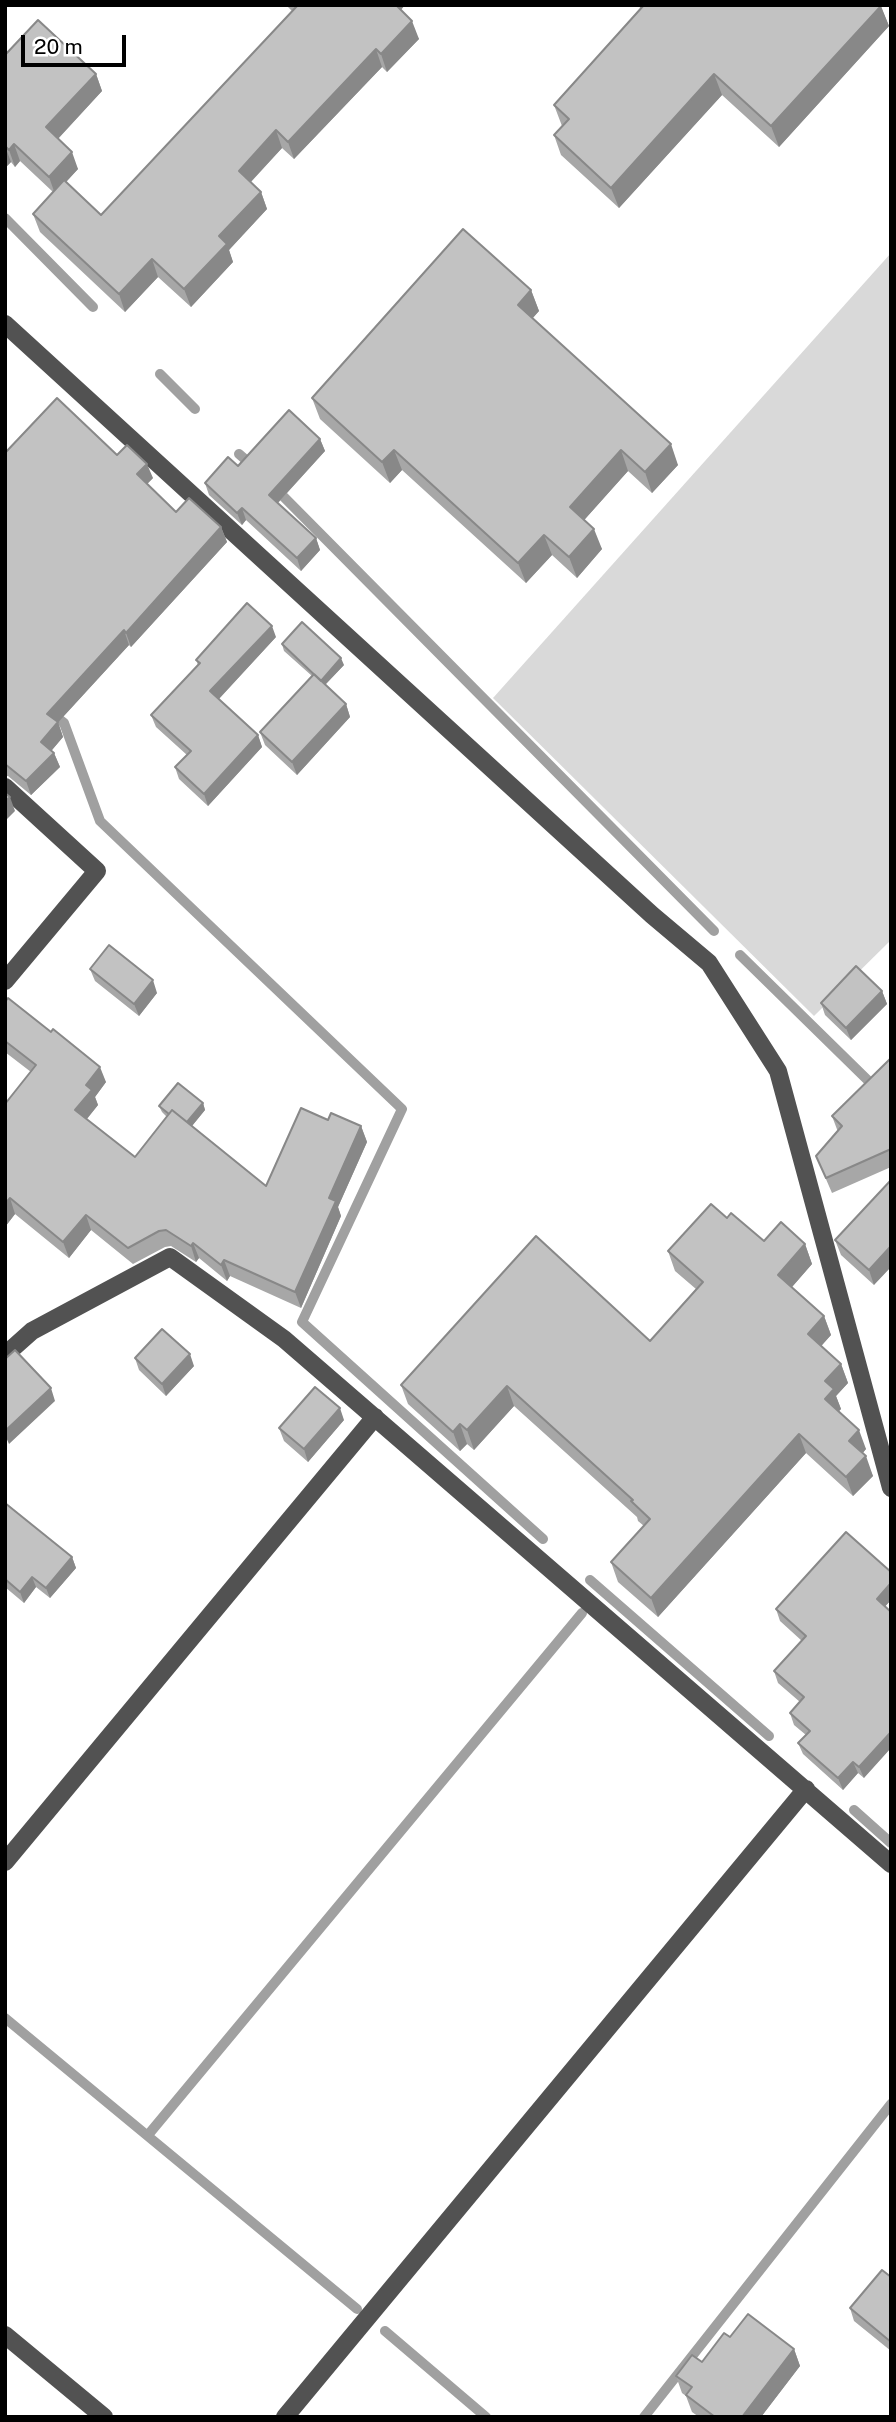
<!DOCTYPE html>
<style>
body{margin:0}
#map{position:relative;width:896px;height:2422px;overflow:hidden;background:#fff;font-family:"Public Sans",sans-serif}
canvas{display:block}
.frame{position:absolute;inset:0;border:7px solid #000;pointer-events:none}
.scale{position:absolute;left:21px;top:35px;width:105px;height:32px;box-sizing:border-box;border:4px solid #000;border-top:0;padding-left:9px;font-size:21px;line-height:24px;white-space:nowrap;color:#000;-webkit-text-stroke:5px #fff;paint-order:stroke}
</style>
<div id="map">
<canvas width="896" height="2422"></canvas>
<div class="frame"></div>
<div class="scale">20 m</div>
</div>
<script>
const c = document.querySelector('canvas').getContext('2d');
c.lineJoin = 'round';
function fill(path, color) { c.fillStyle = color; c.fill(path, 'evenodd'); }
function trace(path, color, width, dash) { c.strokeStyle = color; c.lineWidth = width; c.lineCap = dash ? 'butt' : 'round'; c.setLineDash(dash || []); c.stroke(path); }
const green = new Path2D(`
 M891 253V940L814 1016 493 698Z`);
const stream = new Path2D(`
 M5 218 93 307
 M160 374 195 409
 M239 454 254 467
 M275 488 714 931
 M50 712 64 723 100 821 402 1109 302 1322 543 1539
 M740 955 891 1103
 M590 1580 769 1736
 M854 1810 891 1843
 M5 2018 357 2309
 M148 2135 582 1613
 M385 2331 486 2417
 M644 2417 891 2104`);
const minor = new Path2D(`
 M5 324 652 915 709 963 778 1071 891 1488
 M5 787 97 871 5 981
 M5 1355 32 1331 170 1257 284 1339 891 1864
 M5 1862 375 1417
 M5 2335 104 2417
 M285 2417 806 1789`);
const wall = new Path2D(`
 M286 5H405L401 10 419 39 387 72 382 67 294 159 282 148 251 182 261 192 267 209 229 250 233 262 191 307 158 277 125 312 40 232 33 214 53 192 20 161 15 167 11 162 5 168V55L96 74 102 91 58 139 78 169 66 182 101 215 292 11Z
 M638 5H880L889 26 779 147 722 95 619 208 561 155 554 135 562 126 554 105 641 9Z
 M531 290 539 311 532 318 678 465 652 493 628 471 584 520 602 549 577 578 552 555 526 583 402 470 390 483 320 419 312 398Z
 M320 439 325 451 278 503 316 538 320 550 301 571 246 520 242 525 209 495 205 483 238 466Z
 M5 453 117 455 153 478 147 484 176 512 221 527 227 542 131 647 129 645 58 722 63 737 51 751 54 753 60 767 31 795 8 776H5Z
 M276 637 219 699 258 735 262 747 208 806 179 779 175 767 187 755 156 727 151 715 198 665 196 660Z
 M282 644 344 665 325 685 346 704 350 717 297 775 265 745 260 732 312 676 284 651Z
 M90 969 157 993 139 1016 95 981Z
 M882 991 887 1004 851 1040 825 1015 821 1003Z
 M5 1002 106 1082 95 1097 98 1105 87 1119 135 1157 167 1117 162 1112 159 1106 203 1103 205 1110 192 1126 266 1186 328 1120 361 1126 367 1142 338 1207 341 1216 301 1308 230 1276 227 1281 199 1258 196 1262 171 1246 165 1247 133 1264 91 1230 69 1258 15 1214 5 1227V1104L31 1072 5 1052Z
 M891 1058V1167L832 1193 816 1156 838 1132 832 1116Z
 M891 1180 874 1285 841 1255 835 1240Z
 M727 1218 764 1241 805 1244 812 1264 792 1287 824 1316 831 1335 821 1346 841 1364 848 1383 836 1396 841 1409 839 1411 866 1449 862 1454 873 1476 853 1496 806 1453 658 1617 618 1582 611 1562 644 1526 638 1521 637 1517 514 1406 474 1450 467 1444 460 1451 408 1404 401 1385 650 1341 696 1289 675 1271 668 1251Z
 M135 1358 194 1366 166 1396 139 1370Z
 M344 1420 308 1462 284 1441 279 1428Z
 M5 1503 72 1557 76 1568 50 1598 36 1587 24 1603 5 1587Z
 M891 1572V1600L885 1606 864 1778 858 1773 843 1790 803 1754 798 1743 806 1735 794 1725 790 1713 800 1702 778 1683 774 1671 802 1641 780 1621 776 1609Z
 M891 2277V2351L854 2321 850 2308Z
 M730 2337 794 2349 800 2366 761 2417H699L692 2412 686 2396 682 2393 676 2376 702 2362Z`);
const shadedWall = new Path2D(`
 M391 5H405L395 16Z
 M881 6 889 26 779 147 771 126Z
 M412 21 419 39 387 72 381 54Z
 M376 49 382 67 294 159 288 142Z
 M96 74 102 91 53 144 46 127Z
 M714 74 722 95 619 208 611 188Z
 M276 130 282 148 245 188 239 171Z
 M14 144 20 161 15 167 9 150Z
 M5 146 11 162 5 168Z
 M72 152 78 169 55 194 49 177Z
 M261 192 267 209 229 250 233 262 191 307 184 289 219 236Z
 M152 259 158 277 125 312 119 294Z
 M531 290 539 311 526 326 518 305Z
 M320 439 325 451 274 507 269 495Z
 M671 444 678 465 652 493 645 472Z
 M394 450 402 470 390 483 382 462Z
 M621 450 628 471 578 527 570 507Z
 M147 464 153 478 143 488 137 474Z
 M242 508 246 520 242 525 237 513Z
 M221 527 227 542 131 647 126 633Z
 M594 529 602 549 577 578 569 557Z
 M544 535 552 555 526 583 518 563Z
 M316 538 320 550 301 571 297 558Z
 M272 626 276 637 215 703 210 691Z
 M124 630 129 645 53 728 47 714Z
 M341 658 344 665 323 687 321 681Z
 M346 704 350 717 297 775 292 762Z
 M58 722 63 737 47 756 41 742Z
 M258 735 262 747 208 806 204 794Z
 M54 753 60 767 31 795 26 781Z
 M10 797 15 811 5 821V801Z
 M153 980 157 993 139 1016 134 1004Z
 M882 991 887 1004 851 1040 846 1028Z
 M100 1067 106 1082 95 1097 98 1105 81 1126 75 1110 86 1085Z
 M203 1103 205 1110 187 1132 184 1126Z
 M361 1126 367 1142 338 1207 341 1216 301 1308 295 1292 329 1198Z
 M10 1198 15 1214 5 1227V1204Z
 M86 1215 91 1230 69 1258 63 1242Z
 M193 1243 199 1258 196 1262 191 1246Z
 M805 1244 812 1264 785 1295 778 1275Z
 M891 1246V1267L874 1285 869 1270Z
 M224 1260 230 1276 227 1281 221 1265Z
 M824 1316 831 1335 815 1353 808 1334Z
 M190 1354 194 1366 166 1396 162 1384Z
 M841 1364 848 1383 836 1396 841 1409 832 1418 825 1399V1381Z
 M507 1386 514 1406 474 1450 467 1430Z
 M51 1388 55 1401 9 1444 5 1435V1431Z
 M340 1408 344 1420 308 1462 304 1449Z
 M460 1424 467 1444 460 1451 453 1432Z
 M859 1430 866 1449 856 1461 849 1441Z
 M799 1434 806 1453 658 1617 651 1598Z
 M866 1456 873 1476 853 1496 846 1477Z
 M72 1557 76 1568 50 1598 46 1588Z
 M32 1577 36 1587 24 1603 20 1592Z
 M891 1583V1600L881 1611 877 1599Z
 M891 1732V1748L864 1778 859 1767Z
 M853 1762 858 1773 843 1790 838 1778Z
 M794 2349 800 2366 761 2417H742Z`);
const building = new Path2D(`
 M298 5H396L412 21 381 54 376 49 288 142 276 130 239 171 261 192 219 236 227 244 184 289 152 259 119 294 33 214 64 180 101 215Z
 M644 5H880L881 6 771 126 714 74 611 188 554 135 569 119 554 105Z
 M38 20 96 74 46 127 72 152 49 177 14 144 9 150 5 146V55Z
 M463 229 531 290 518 305 671 444 645 472 621 450 570 507 594 529 569 557 544 535 518 563 394 450 382 462 312 398Z
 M57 398 117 455 127 445 147 464 137 474 176 512 189 498 221 527 126 633 124 630 47 714 58 722 41 742 54 753 26 781 5 764V453Z
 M289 410 320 439 269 495 316 538 297 558 242 508 237 513 205 483 228 457 238 466Z
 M247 603 272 626 210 691 258 735 204 794 175 767 191 751 151 715 200 663 196 660Z
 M302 622 341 658 321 681 282 644Z
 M314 674 346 704 292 762 260 732Z
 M5 793 10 797 5 801Z
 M109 945 153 980 134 1004 90 969Z
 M856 966 882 991 846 1028 821 1003Z
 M8 998 51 1032 53 1029 100 1067 86 1085 92 1090 75 1110 135 1157 172 1110 266 1186 301 1108 328 1120 331 1113 361 1126 329 1198 336 1201 295 1292 224 1260 221 1265 193 1243 191 1246 166 1230 159 1231 128 1248 86 1215 63 1242 10 1198 5 1204V1104L36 1065 5 1041V1002Z
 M891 1058V1149L826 1178 816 1156 842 1126 832 1116Z
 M178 1083 203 1103 187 1122 172 1110 169 1114 159 1106Z
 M891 1180V1246L869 1270 835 1240Z
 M711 1204 727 1218 731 1213 764 1241 781 1222 805 1244 778 1275 824 1316 808 1334 841 1364 825 1381 834 1389 825 1399 859 1430 849 1441 866 1456 846 1477 799 1434 651 1598 611 1562 650 1519 631 1501 633 1500 507 1386 467 1430 460 1424 453 1432 401 1385 536 1236 650 1341 703 1282 668 1251Z
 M162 1329 190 1354 162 1384 135 1358Z
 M15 1350 51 1388 5 1431V1359Z
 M315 1387 340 1408 304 1449 279 1428Z
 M5 1503 72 1557 46 1588 32 1577 20 1592 5 1579Z
 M846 1532 891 1572V1583L877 1599 891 1612V1732L859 1767 853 1762 838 1778 798 1743 810 1731 790 1713 804 1697 774 1671 806 1636 776 1609Z
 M882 2270 891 2277V2342L850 2308Z
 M748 2314 794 2349 742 2417H715L686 2395 692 2387 676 2376 692 2355 702 2362 724 2333 730 2337Z`);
fill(green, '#d9d9d9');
trace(stream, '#a0a0a0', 10);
trace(minor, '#525252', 18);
fill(wall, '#a7a7a7');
fill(shadedWall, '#888');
fill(building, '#c2c2c2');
trace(building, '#888', 2);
</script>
